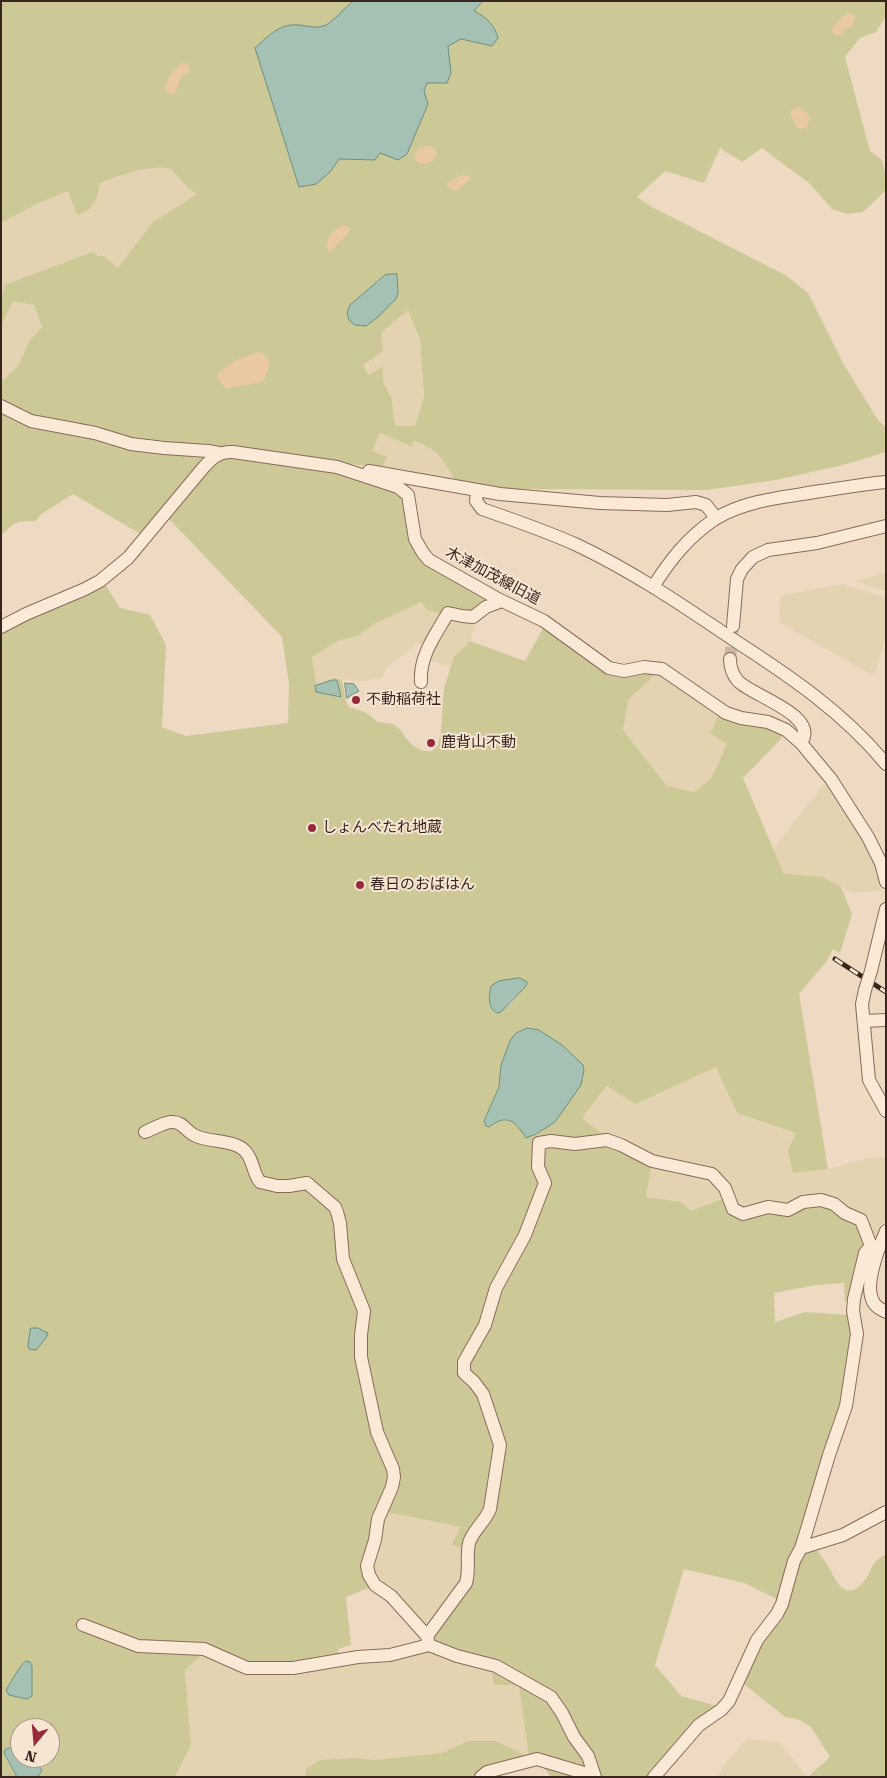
<!DOCTYPE html>
<meta charset="utf-8">
<style>
body{margin:0}
#map{position:relative;width:887px;height:1778px;overflow:hidden;background:#eedac3;font-family:"Roboto Serif",serif}
canvas{display:block}
.frame{position:absolute;inset:0;border:2px solid #38261e;pointer-events:none}
.north{position:absolute;left:10px;top:1718px;width:50px;height:50px;box-sizing:border-box;background:#f6e5d3;border:1px solid #aa998b;border-radius:50%;rotate:197deg;font-size:14px;font-weight:700;line-height:20px;text-align:center;color:#38261e}
.north::after{content:'';display:block;margin:auto;width:18px;height:22px;background:#98293d;clip-path:polygon(50% 0,100% 100%,50% 72%,0 100%)}
</style>
<div id="map">
<canvas width="887" height="1778"></canvas>
<div class="frame"></div>
<div class="north">N</div>
</div>
<script>
const c = document.querySelector('canvas').getContext('2d');
c.lineJoin = 'round';
function fill(path, color) { c.fillStyle = color; c.fill(path, 'evenodd'); }
function trace(path, color, width, dash) { c.strokeStyle = color; c.lineWidth = width; c.lineCap = dash ? 'butt' : 'round'; c.setLineDash(dash || []); c.stroke(path); }
function write(font, color, halo, rows, align = 'center') {
  c.font = font + ' "Roboto Serif","Noto Sans JP",serif'; c.lineWidth = 4; c.setLineDash([]); c.textBaseline = 'middle'; c.strokeStyle = halo; c.fillStyle = color; for (const [text, x, y, turn = 0] of rows) {
    c.save(); c.translate(x, y); c.rotate((+turn || 0) * Math.PI / 180); c.textAlign = isNaN(turn) ? turn : align; if (halo) c.strokeText(text, 0, 0); c.fillText(text, 0, 0); c.restore();
  }
}
const farmland = new Path2D(`
 M156 167 171 169 186 186 198 194 152 223 118 269 104 256 1 299V223L37 204 68 190 77 215 100 193V184L131 172Z
 M13 301 34 305 42 327 30 340 18 366 1 382V326Z
 M408 309 420 339 424 397 415 426H395L392 399 383 381V368L367 375 363 365 382 352 380 333Z
 M380 433 412 447 413 441 427 445 445 463 456 482 382 468 372 451Z
 M886 573V591L855 581Z
 M843 584 886 598V636L875 672 871 674 779 622 780 596Z
 M421 602 427 610 467 620 477 618 470 641 454 657 451 667 427 659 426 647 417 643 385 669 383 677 364 681 334 678 316 684 312 657 338 641 359 635 374 624Z
 M658 672 720 713 727 744 711 779 694 792 667 786 623 730 628 700Z
 M830 784 875 861 883 890 853 893 823 877 784 875 773 849 823 785Z
 M716 1066 737 1113 796 1133 793 1173 828 1169 865 1159 886 1157V1217L876 1242 797 1204 739 1210 725 1186 653 1159 608 1138 582 1118 608 1086 635 1103Z
 M652 1163 712 1176 727 1197 691 1211 646 1197Z
 M386 1512 462 1527 451 1545 466 1549V1572L427 1633 370 1572 377 1538Z
 M424 1649 457 1662 492 1672 519 1685 530 1758 468 1741 442 1753 374 1760 358 1758 305 1770 306 1777H175L191 1745 185 1670 203 1655 244 1669Z
 M747 1739 779 1742 807 1777H717L724 1765Z`);
const green = new Path2D(`
 M1 1H886V16L876 32 860 38 845 57 870 151 882 160 886 176V185L885 191 863 212 847 214 832 209 809 183 762 148 742 162 720 148 704 183 665 171 637 197 652 207 787 276 808 293 844 365 878 420 886 428V452L847 464 776 480 707 490 512 489 456 482C445 462 437 448 414 441L412 447 380 433 372 451 387 457 382 468 208 446 133 440 33 417 1 402V382L18 366 30 340 42 327 34 305 13 301 1 326V299L5 285 92 252 98 256H104L118 268 152 223 197 194 186 186 171 169C147 164 123 175 100 183 99 198 92 211 77 215L68 191 37 204 1 223ZM408 310 420 339 424 397 415 426H395L392 399 383 381V367L368 375 363 365 383 351 381 333Z
 M1 410 27 423 212 454 142 535 73 494 40 515 36 521C16 521 15 521 1 536Z
 M227 456 338 472 399 493 402 499 416 549 493 599 467 620 427 610 421 602 374 624 359 635 338 641 312 657 316 684 334 678 342 680 346 702 349 707 367 713 378 722 393 724 401 730 405 737 412 745 423 751H432L438 745 441 731 444 688 454 657 470 641 525 661 545 625 607 670 658 672 628 700 623 730 667 786 694 792 711 779 727 744 710 733 720 713 760 724 782 734 781 739 743 778 784 874 823 877 841 887 852 914 840 953 833 949 826 962 799 994 828 1169 793 1173 788 1150 796 1133 737 1113 716 1067 635 1104 607 1086 582 1118 608 1138 536 1140 542 1183 482 1325 462 1361 498 1445 488 1509 466 1549 451 1545 461 1527 386 1512 370 1564 374 1586 346 1597 351 1645 338 1649V1657L290 1670 202 1655 185 1670 191 1745 175 1777H38L41 1773 40 1767 28 1758H50V1728H20V1752L16 1749 5 1757 17 1777H1V630L104 583 120 608 150 615 166 645 162 727 186 736 288 723 289 684 282 637 167 517 213 462ZM333 680H337L340 697 316 692 315 686ZM491 986H526L509 1005 497 1013 490 1005 489 992ZM501 1065 552 1125 544 1128 536 1134 512 1122 505 1119 484 1121 499 1087ZM25 1661 32 1666 31 1668 6 1690Z
 M607 1142 652 1163 646 1197 681 1202 691 1211 727 1197 733 1210 812 1202 858 1220 865 1247 859 1250 849 1302H845L844 1283 816 1285 774 1293 775 1322 805 1312 850 1315C857 1339 848 1366 842 1389L845 1395 781 1601 744 1583 684 1569 655 1665 681 1696 721 1707 652 1775 648 1777H598L554 1697 430 1642 467 1583 477 1532 502 1445 466 1373 546 1183 542 1145Z
 M816 1549C819 1553 822 1557 825 1561 835 1576 843 1606 864 1581 869 1576 870 1569 874 1564 876 1560 882 1557 886 1554V1777H808L830 1757 811 1727 800 1720 785 1717 744 1684V1676L788 1591 803 1555Z
 M457 1662 494 1668 551 1701 591 1770 545 1756 483 1770 475 1777H306L305 1770 320 1760 358 1758 374 1760 442 1753 468 1741H496L529 1757 519 1685H494L492 1672Z
 M540 1763 579 1777H551Z`);
const sand = new Path2D(`
 M848 12 855 16 854 24 851 27 846 29 842 34 835 36 832 31 833 26Z
 M184 62 190 67 188 73C173 76 184 97 168 93L165 89C168 76 174 69 184 62Z
 M799 107 807 114 810 119 806 127 801 129 798 128 791 116V111Z
 M425 146H431L435 149 437 155C432 164 426 166 417 162L414 155 420 148Z
 M462 175H468L470 179 457 190 450 189 447 185V183Z
 M342 225 348 227 350 230 348 234 329 252 327 245 329 236Z
 M260 352C273 358 270 369 264 380 253 387 240 383 226 389L217 378C218 372 220 373 224 369 235 359 247 356 260 352Z`);
const water = new Path2D(`
 M353 1H483L474 11C486 17 495 25 498 38L492 46 461 39 448 46 451 73 447 83H427L424 91 428 104 407 154 398 160 380 153 375 160 339 159 331 171 316 184 299 187 255 48C268 36 280 23 299 25 308 26 317 29 326 25 332 22 346 7 353 1Z
 M397 274 398 293 396 299 378 317 366 326 355 325 349 320 347 312 350 305 385 275Z
 M333 680H337L341 697 316 692 315 686Z
 M345 683 354 684 359 691 347 698Z
 M520 978 527 982 526 986 501 1012 497 1013C487 1008 489 995 491 986L499 981Z
 M527 1028 539 1030 562 1045 583 1065 584 1070 581 1085 555 1122 536 1134 526 1138C515 1121 507 1113 489 1127L486 1126 484 1121 499 1087 501 1065 510 1041 515 1034Z
 M31 1328H38L48 1333 46 1338 36 1350 29 1349 28 1345Z
 M26 1661 30 1662 32 1666V1696L27 1699 9 1695 6 1690 20 1667Z
 M10 1748 20 1752V1758C29 1758 37 1763 42 1770L38 1777H17L4 1753 5 1750Z`);
const minorTunnel = new Path2D(`
 M730 659 733 628`);
const minor = new Path2D(`
 M1 406 31 421 95 433 131 444 164 448 208 451 219 453
 M369 471 500 494 600 503 667 505 696 502 706 505 716 518
 M477 491 476 501 482 509C514 520 546 531 577 545 634 572 685 607 737 642 791 677 844 713 886 764
 M653 587C670 560 688 537 715 519 745 500 786 497 821 491 843 488 864 484 886 482
 M733 626 737 579 742 569 753 557 768 550 817 543 886 526
 M1 627 26 614 85 589 100 581 128 558 203 468C212 458 219 451 233 452L337 467 398 487 408 495 415 539 423 553 429 560 498 599 544 621 609 668 624 671 644 667 662 669 726 713 741 718 768 722 786 730 801 743 831 779 868 837 881 863 886 882
 M730 659C730 667 732 674 738 681 752 696 820 715 801 743
 M421 682C419 656 436 634 448 613L462 616 473 617 486 607 502 601
 M871 971 886 909
 M865 990 862 1004 869 1080 886 1111
 M864 1021 886 1020
 M145 1132C153 1129 162 1123 171 1122 182 1121 185 1130 194 1135 208 1143 234 1139 245 1151 254 1160 252 1172 260 1182L277 1186H289L307 1183 335 1207 337 1212 340 1223 343 1259 364 1311 361 1335V1357L377 1432 393 1469 394 1477 392 1487 378 1519 375 1540 367 1566 369 1575 375 1585 391 1596 427 1636
 M886 1231C879 1246 865 1283 872 1299 874 1306 880 1309 886 1312
 M801 1548 843 1535 886 1512
 M83 1625 138 1646 204 1649 247 1668H293L358 1657 390 1655 429 1645 457 1656 496 1666 551 1697 562 1713 574 1737 588 1756 595 1777
 M429 1645 427 1636 466 1583C470 1570 466 1556 469 1543 473 1530 485 1522 490 1509L500 1445 483 1394 474 1382 464 1373V1362L485 1325 496 1288 525 1235 545 1183 538 1167 539 1143 551 1141 575 1144 607 1140 621 1145 652 1161 712 1174 725 1188 733 1209 743 1214 768 1207 788 1210 803 1202 821 1200 834 1204 845 1213 861 1220 871 1246
 M481 1777 487 1772 537 1759 594 1776
 M654 1777 699 1725 721 1710 729 1701 757 1640 777 1614 782 1604 794 1561 801 1548 807 1529 829 1455 846 1406 857 1334 853 1311 854 1299 865 1253 871 1246 878 1248`);
const rail = new Path2D(`
 M835 959 886 992`);
const minorBridge = new Path2D(`
 M865 990 871 971`);
const markers = [
 [356,700,5,"#98293d"],
 [431,743,5,"#98293d"],
 [312,828,5,"#98293d"],
 [360,885,5,"#98293d"]
];
const streetNames = [
 ["木津加茂線旧道",493,576,28]
];
const poiNames = [
 ["不動稲荷社",366,700],
 ["鹿背山不動",441,743],
 ["しょんべたれ地蔵",322,828],
 ["春日のおばはん",370,885]
];
fill(farmland, '#e4d3b0');
fill(green, '#ccc997');
fill(sand, '#eac9a0');
fill(water, '#a5c1b4');
trace(water, '#6c8f80', 1);
trace(minorTunnel, '#cab6a2', 12, [12, 6]);
trace(minor, '#886a5a', 14);
trace(minor, '#f9e9d6', 12);
trace(rail, '#38261e', 5);
trace(rail, '#f6e5d3', 3, [9]);
trace(minorBridge, '#886a5a', 14, []);
trace(minorBridge, '#f9e9d6', 12);
for (const [x, y, r, color] of markers) { const dot = new Path2D(); dot.arc(x, y, r, 0, 2 * Math.PI); c.fillStyle = color; c.fill(dot); trace(dot, '#f6e5d3', 2); }
write('15px', '#38261e', '#f6e5d3', streetNames);
write('15px', '#38261e', '#f6e5d3', poiNames, 'left');
</script>
